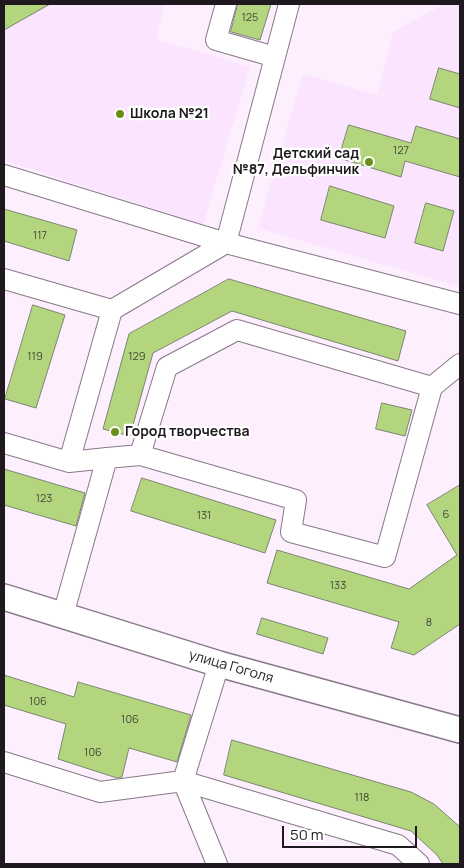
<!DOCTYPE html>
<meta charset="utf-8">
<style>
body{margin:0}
#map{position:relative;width:464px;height:868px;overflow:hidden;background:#fdeffe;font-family:Manrope,sans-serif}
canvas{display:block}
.frame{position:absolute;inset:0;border:5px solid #1f191f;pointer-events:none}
.scale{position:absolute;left:282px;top:826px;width:135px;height:22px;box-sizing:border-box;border:2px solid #1f191f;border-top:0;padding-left:6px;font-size:15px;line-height:18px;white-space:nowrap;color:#1f191f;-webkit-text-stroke:4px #fff;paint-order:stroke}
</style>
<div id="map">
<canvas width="464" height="868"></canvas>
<div class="frame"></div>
<div class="scale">50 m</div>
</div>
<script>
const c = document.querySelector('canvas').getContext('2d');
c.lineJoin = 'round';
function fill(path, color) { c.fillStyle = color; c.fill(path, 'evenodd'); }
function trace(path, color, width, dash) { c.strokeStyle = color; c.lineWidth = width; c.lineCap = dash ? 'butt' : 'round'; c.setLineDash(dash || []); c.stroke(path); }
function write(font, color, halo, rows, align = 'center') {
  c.font = font + ' Manrope,sans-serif'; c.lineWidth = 4.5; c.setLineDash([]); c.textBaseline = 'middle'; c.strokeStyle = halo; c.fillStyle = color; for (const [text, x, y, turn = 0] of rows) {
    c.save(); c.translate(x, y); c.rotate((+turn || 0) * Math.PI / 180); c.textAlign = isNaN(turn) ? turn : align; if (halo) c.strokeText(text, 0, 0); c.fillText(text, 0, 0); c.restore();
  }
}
const built = new Path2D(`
 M4 4H165L156 39 250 67 203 225 4 160Z
 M444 4H460V287L258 228 303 74 377 95 393 32Z`);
const building = new Path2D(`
 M4 4H50L4 30Z
 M238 4H271L260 40 231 32Z
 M439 68 460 74V108L430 99Z
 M349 125 411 143 416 126 460 139V177L405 161 401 177 339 158Z
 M330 186 394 206 385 238 321 220Z
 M426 203 454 211 443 251 415 243Z
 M4 209 77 230 69 261 4 241Z
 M229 279 406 331 398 361 232 311 153 353 130 436 103 429 129 334Z
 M33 305 65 315 36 408 5 399Z
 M382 403 412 410 405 436 376 429Z
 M4 469 85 493 76 526 4 505Z
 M142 478 276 520 265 553 131 511Z
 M460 485V624L414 655 391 648 399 622 267 583 277 550 409 589 457 555 427 505Z
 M262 618 328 638 323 654 257 634Z
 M4 675 74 697 78 682 191 715 177 762 129 748 122 777 117 778 58 759 66 724 4 705Z
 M232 740 411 792 434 804 460 827V864H443L437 855 411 831 224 775Z`);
const minor = new Path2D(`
 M226 4 216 40 275 57
 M4 175 226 243 460 304
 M4 279 112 310
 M4 443 69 462 112 310 226 243 289 4
 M140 455 167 367 237 330 432 387 460 364
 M69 462 107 458
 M63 615 107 458 140 455 296 500 291 532 385 557 432 387
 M4 762 100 792 183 781 219 664
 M183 781 398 845 419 864
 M183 781 217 864`);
const major = new Path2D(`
 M4 597 219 664 460 730`);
const markers = [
 [120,114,5,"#6a8f1a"],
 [369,162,5,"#6a8f1a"],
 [115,432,5,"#6a8f1a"]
];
const numberNames = [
 ["125",250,18],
 ["127",401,151],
 ["117",40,236],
 ["119",35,357],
 ["129",137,357],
 ["123",44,499],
 ["6",446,515],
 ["131",204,516],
 ["133",338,586],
 ["8",429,623],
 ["106",38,702],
 ["106",130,720],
 ["106",93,753],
 ["118",362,798]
];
const poiNames = [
 ["Школа №21",130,114],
 ["Детский сад",359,154,"right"],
 ["№87, Дельфинчик",359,170,"right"],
 ["Город творчества",125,432]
];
const streetNames = [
 ["улица Гоголя",231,667,16]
];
fill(built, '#fbe4fd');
fill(building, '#b2d57d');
trace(building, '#7c8571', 1);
trace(minor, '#887889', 22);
trace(major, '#887889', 28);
trace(minor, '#fff', 20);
trace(major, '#fff', 25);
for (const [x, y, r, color] of markers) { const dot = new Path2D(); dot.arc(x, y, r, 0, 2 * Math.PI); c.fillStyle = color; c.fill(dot); trace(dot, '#fff', 2); }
write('11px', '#444836', null, numberNames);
write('bold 14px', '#1f191f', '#fff', poiNames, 'left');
write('14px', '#1f191f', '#fff', streetNames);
</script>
